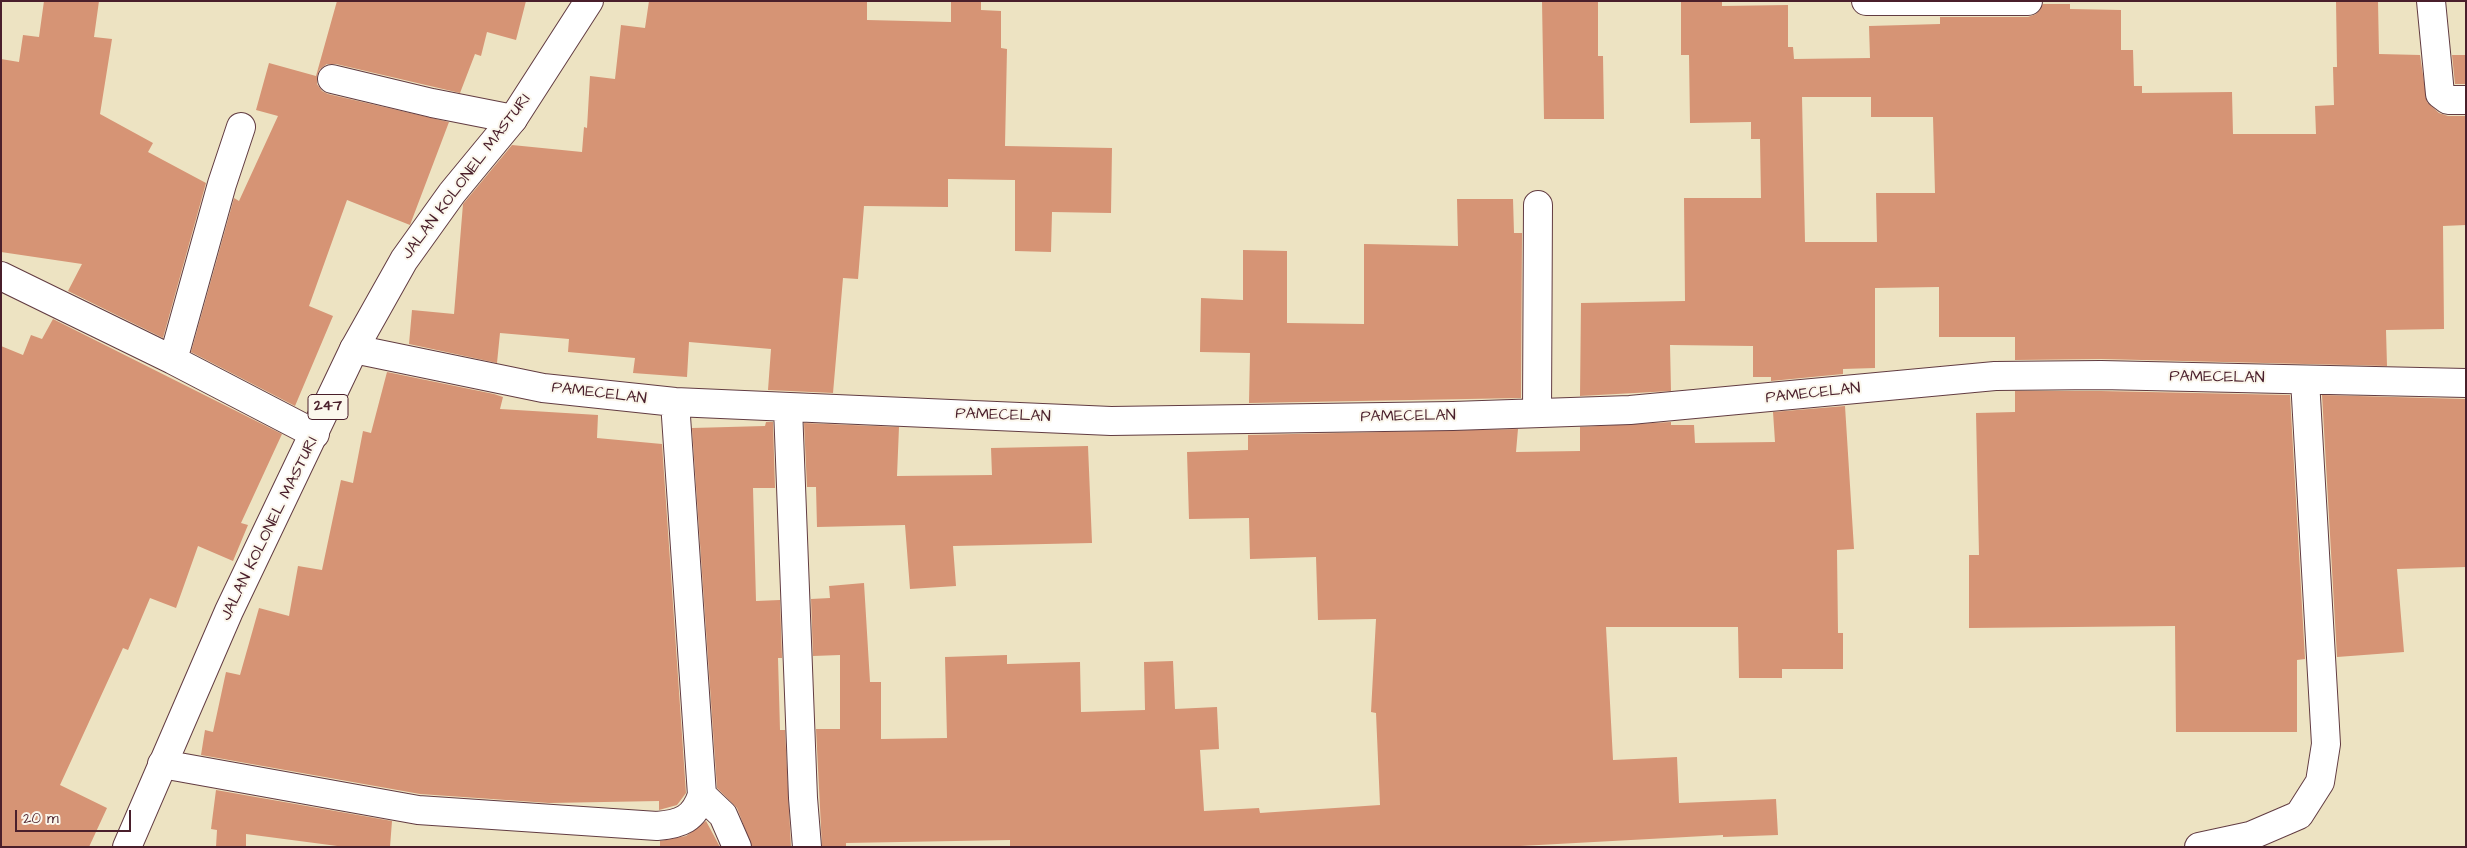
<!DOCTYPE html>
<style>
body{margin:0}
#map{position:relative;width:2467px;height:848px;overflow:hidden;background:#ede3c2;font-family:"Architects Daughter",sans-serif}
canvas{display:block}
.frame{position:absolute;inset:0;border:2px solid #4a1f2b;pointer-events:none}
.scale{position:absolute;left:15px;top:810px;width:116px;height:22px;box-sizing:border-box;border:2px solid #4a1f2b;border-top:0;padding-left:6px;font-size:15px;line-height:18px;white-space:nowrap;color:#4a1f2b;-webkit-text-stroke:4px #fbf7ec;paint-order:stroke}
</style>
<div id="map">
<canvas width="2467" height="848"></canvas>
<div class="frame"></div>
<div class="scale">20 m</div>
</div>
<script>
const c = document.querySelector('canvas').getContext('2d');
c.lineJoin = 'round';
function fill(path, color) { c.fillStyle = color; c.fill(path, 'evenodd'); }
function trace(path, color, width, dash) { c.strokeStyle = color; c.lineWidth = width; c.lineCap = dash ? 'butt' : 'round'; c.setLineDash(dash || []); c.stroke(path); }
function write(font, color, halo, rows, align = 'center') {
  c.font = font + ' "Architects Daughter",sans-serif'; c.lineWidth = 4; c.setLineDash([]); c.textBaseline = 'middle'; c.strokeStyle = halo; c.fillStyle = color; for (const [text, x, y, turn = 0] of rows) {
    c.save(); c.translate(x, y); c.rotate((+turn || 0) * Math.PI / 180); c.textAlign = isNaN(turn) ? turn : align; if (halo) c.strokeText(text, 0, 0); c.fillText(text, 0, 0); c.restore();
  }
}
const building = new Path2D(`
 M44 1H99L94 37 112 39 100 114 153 143 148 152 206 183 163 338 68 291 82 264 1 252V59L19 62 23 35 39 37Z
 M337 1H526L516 40 487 32 481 56 475 54 460 93 336 64H327L320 69 317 76V84L322 91 328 94 449 122 410 225 347 200 309 306 333 316 295 406 191 352 234 198 239 201 278 116 256 110 269 63 316 76Z
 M649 1H867V20L951 22V1H981V10L1001 11V48L1007 49 1005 146 1112 148 1111 213 1052 212 1051 252 1015 251V180L948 179V207L864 206 858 279 843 278 833 393 768 390 771 349 689 342 687 377 633 373 635 358 568 352 569 339 500 333 497 363 409 344 412 310 454 314 463 204 512 145 582 152 584 127 587 128 590 76 615 79 621 25 645 28Z
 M1542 1H1598V56H1603L1604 119H1544Z
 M1681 1H1722V6L1788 5V47H1793L1794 59 1870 58 1869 26 1940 24V17H2028L2036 14 2043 4H2070V9L2121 10V50H2133L2134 86H2142V93L2232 92 2233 134H2316L2315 106 2334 105 2333 67H2337L2336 1H2378L2379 54 2420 55 2427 102 2439 113 2448 116H2466V225L2443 226 2444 329 2386 330 2387 366 2101 359 2015 360V337H1939V287L1875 288V368L1843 369V374L1771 381V377H1753V346L1670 345 1671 391 1580 396 1581 303 1685 301 1684 198H1761L1760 139H1751V122L1690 123 1689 55H1681ZM1802 97H1871V117H1933L1935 193H1876L1877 242H1805Z
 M2452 55H2466V84H2455Z
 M1457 199H1513L1514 233H1522L1521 398 1249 403 1250 353 1200 352 1201 298 1243 300V250L1287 251V323L1364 324V244L1458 246Z
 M53 319 282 434 241 523 248 525 233 561 198 546 176 608 150 598 128 650 123 648 60 785 107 808 89 847H1V346L23 355 31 335 42 339Z
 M387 372 494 394 503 397 500 409 598 415 597 438 662 444 686 793 677 805 659 810V801L549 803 420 794 201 755 205 730 213 732 226 672 240 675 259 608 289 616 298 566 322 570 341 480 353 483 363 431 371 433Z
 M2015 391H2101L2290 395 2305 659 2297 660V732H2176L2175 626 1969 628V555H1979L1976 413 2015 412Z
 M2322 395 2466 399V567L2397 569 2404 652 2337 657Z
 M1845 406 1854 549 1837 550 1838 633H1843V669H1782V678H1739L1738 627H1606L1613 760 1677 757 1679 803 1776 799 1778 835 1723 837V835L1502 847H1010V840L846 843V847H822L816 729H840V655L813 656 811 599 830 598 829 586 864 583 870 682H881V739L947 738 945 657 1007 655V664L1080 662 1081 712 1145 710 1144 662 1173 661 1175 709 1217 707 1219 749 1200 750 1204 811 1259 808 1260 813 1380 805 1376 713 1371 712 1376 619 1318 620 1316 557 1250 559 1249 518 1189 519 1187 452 1248 450V435L1518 429 1516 452 1580 451V427L1671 422V425H1694L1695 443 1775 442 1773 412Z
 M766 422H773L775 488H753L756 601 780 600 782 658H778L780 730H785L791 847H752L737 808 717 788 692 428 765 426Z
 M804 423 899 427 897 476 992 475 991 448 1088 446 1092 543 953 546 956 586 910 589 905 525 817 527 816 487H807Z
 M216 790 392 821 390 847H345L246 834V847H216L217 830 211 829Z
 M706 821 720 847H660V841L686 836Z`);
const minor = new Path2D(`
 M1866 1H2028
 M2431 1 2440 94 2448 100H2466
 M332 79 432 103 513 119
 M1 276 173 360 315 434
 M354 349 543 388 675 402 1111 421 1453 416 1630 410 1995 376 2101 375 2466 383
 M173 360 222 184 241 127
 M788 408 803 798 807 847
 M1537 413 1538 205
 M162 764 418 810 657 826C681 824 694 819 702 795L675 402
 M702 795 723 815 737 847
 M2199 847 2250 836 2299 815 2320 782 2326 744 2305 380`);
const major = new Path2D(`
 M127 847 229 611 354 349 404 260 452 193 513 119 589 1`);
const shields = [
 [328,407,40]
];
const shieldNames = [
 ["247",328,407]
];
const streetNames = [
 ["JALAN KOLONEL MASTURI",467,177,-53],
 ["PAMECELAN",2217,378,1],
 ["PAMECELAN",599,394,7],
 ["PAMECELAN",1813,394,-6],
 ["PAMECELAN",1003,416,2],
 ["PAMECELAN",1408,417,-1],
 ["JALAN KOLONEL MASTURI",270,529,-64]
];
fill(building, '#d69475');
trace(minor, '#623c42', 30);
trace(major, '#623c42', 30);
trace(minor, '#fff', 28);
trace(major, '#fff', 28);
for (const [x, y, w] of shields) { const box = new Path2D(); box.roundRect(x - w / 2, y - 12.5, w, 25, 4); c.fillStyle = '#fbf7ec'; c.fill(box); trace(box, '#4a1f2b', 1); }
write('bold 15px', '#4a1f2b', null, shieldNames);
write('16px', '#4a1f2b', '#fbf7ec', streetNames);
</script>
